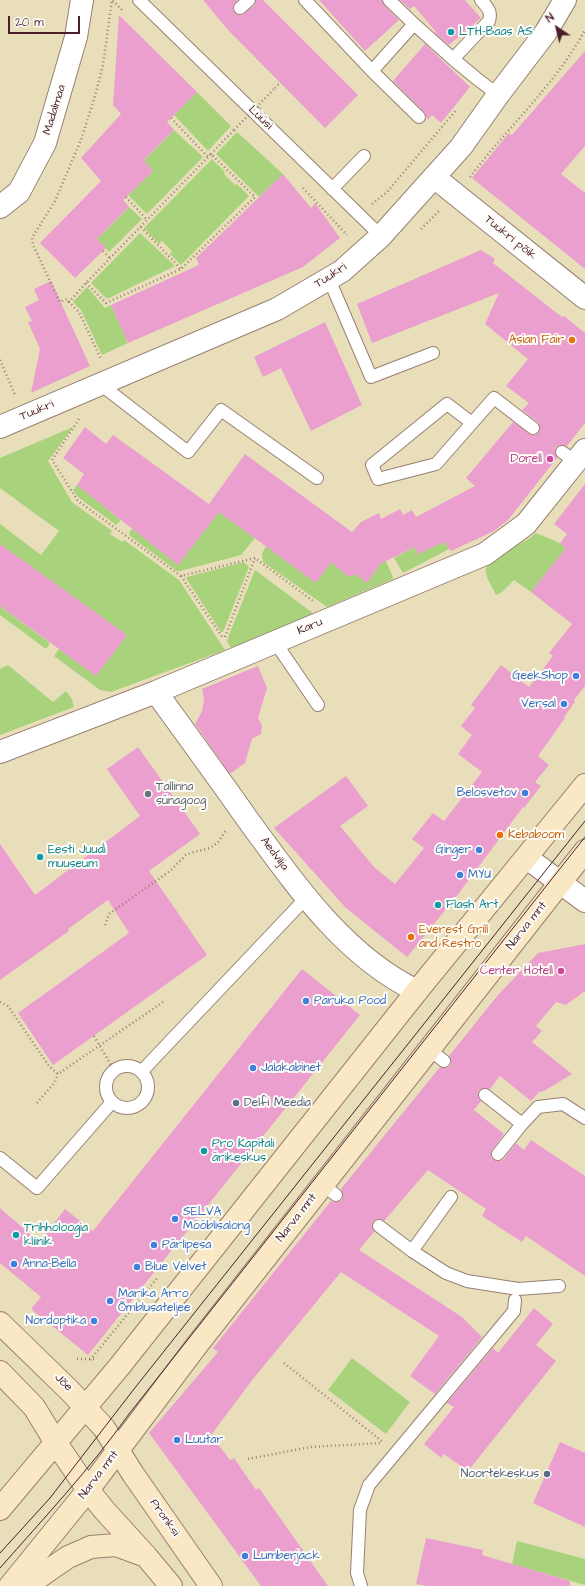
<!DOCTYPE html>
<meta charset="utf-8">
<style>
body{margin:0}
#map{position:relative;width:585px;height:1586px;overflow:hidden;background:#e8dfba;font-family:"Architects Daughter",sans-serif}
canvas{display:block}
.north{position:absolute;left:537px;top:8px;width:40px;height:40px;-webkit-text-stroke:3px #fdfcf7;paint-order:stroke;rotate:325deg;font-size:11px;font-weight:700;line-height:16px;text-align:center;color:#4a1f2b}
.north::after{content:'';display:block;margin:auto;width:14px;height:18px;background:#4a1f2b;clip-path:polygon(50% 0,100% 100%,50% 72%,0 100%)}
.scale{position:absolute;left:8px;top:16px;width:72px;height:18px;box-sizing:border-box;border:2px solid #4a1f2b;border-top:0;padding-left:5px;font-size:12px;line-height:14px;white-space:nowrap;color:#4a1f2b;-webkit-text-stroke:3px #fdfcf7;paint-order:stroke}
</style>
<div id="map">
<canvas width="585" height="1586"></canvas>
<div class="north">N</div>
<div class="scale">20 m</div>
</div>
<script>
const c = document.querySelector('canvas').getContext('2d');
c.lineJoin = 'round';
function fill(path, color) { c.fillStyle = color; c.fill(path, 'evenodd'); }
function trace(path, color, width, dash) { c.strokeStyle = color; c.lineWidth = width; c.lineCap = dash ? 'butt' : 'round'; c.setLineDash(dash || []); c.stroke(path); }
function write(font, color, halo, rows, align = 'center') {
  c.font = font + ' "Architects Daughter",sans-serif'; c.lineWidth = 4; c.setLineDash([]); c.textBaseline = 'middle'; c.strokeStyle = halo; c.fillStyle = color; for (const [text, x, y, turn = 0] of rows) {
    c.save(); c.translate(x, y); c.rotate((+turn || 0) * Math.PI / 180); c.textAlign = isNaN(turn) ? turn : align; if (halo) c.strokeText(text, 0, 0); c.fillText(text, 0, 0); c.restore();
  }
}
const green = new Path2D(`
 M197 92 231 126 208 151 174 115Z
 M174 130 203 157 147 214 128 195 153 171 144 160Z
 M237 132 283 174 259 197 216 154Z
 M212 159 225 172 224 174 235 185 237 184 249 196 181 265 170 254 172 251 162 241 159 244 144 228Z
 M129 207 142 219 109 252 97 239Z
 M140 233 175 266 107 299 91 283Z
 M87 287 105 308 111 305 128 343 102 355 81 310 73 302Z
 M73 427 48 461 72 502 112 531 110 534 122 542 124 540 179 580 225 650 111 692 100 690 54 656 59 649 96 676 127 635 0 544V524L41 555 59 531 0 488V458Z
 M77 485 121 520 116 525 78 497 73 490Z
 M219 512 255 538 241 555 180 571H177L130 536 129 533 132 529Z
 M536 533 560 543 566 548 531 592 514 580 502 592 496 595C493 588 485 577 486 569 488 558 514 547 523 542 528 540 532 536 536 533Z
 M445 541 449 549 403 573 394 558 415 547 418 554Z
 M266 546 337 554 356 574 367 583 380 564 386 561 393 577V579L327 607 263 562 262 554Z
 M244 562 249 567 223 632H221L186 578 187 577Z
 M255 570 314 614 231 648 227 641 229 635Z
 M0 606 50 643 46 649 0 615Z
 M8 665 53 702 66 691 72 699 74 707 0 735V669Z
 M352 1358 410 1402 386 1434 328 1390Z
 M517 1541 585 1559V1585L512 1564Z`);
const building = new Path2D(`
 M203 0H238L233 5V10L237 15H241L254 6 256 0H263L358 95 325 128 228 30Z
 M319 0H382L384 5 399 20 365 51Z
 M400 0H465L481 18 449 45 435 33 436 32 414 6 410 9Z
 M119 15 197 92 167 122 174 130 144 160 153 171 123 200 129 207 97 239 106 248 75 278 40 243 101 181 81 158 121 114 113 105Z
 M425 44 470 87 441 123 432 115 428 120 424 112 393 81Z
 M585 51V146L561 174 585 193V269L472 178 509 133 512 135Z
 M283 174 311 208 315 203 340 238 303 267 128 343 111 305 199 265 196 258Z
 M481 250 495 259 493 263 562 317 564 316 585 333V423L567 446 562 445 556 447 555 452 557 458 508 520 494 531 451 551 444 542 418 554 415 547 380 564 367 583 356 574 349 577 331 562 316 583 219 512 178 565 77 485 84 474 63 458 85 427 106 444 113 435 209 504 245 454 352 532 361 522 379 513 381 519 400 509 403 515 412 510 416 517 475 486 466 478 513 422 532 435H536L540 429 538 422 522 410 529 403 506 386 528 359 485 324 499 293 372 343 357 304Z
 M51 281 90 366 31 393 40 349 28 322 32 321 25 307 39 300 34 289Z
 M325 322 362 405 311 431 281 368 263 377 254 357Z
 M585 484V686L574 700 575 702 564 717 565 718 538 756 549 765 535 782 541 786 524 808 523 807 456 897 407 957 346 908 274 828 346 776 368 806 340 826 375 868 395 884 424 848 412 839 433 813 444 821 482 772 458 754 472 735 461 726 475 708 471 705 501 665 529 687 553 656 549 653 572 624 531 592 566 548 560 543 567 534 554 524Z
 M0 544 127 635 96 676 0 606Z
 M258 666 267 688 258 718 262 726 261 734 252 739 245 763 230 774 195 724 202 711 204 699 202 689Z
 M138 747 200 834 149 871 207 955 53 1065 18 1013 129 933 108 900 68 929 69 931 0 980V844L35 895 140 816 107 769Z
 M585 944V991L566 1005 556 1002 536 1026 542 1031 532 1042 572 1074 544 1091 539 1092 531 1101 500 1076 490 1089 486 1088 479 1090 478 1094 481 1101 474 1110 504 1134 491 1152V1157L494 1160 500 1161 504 1159 516 1143 524 1150 531 1140 585 1176V1276L526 1236 522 1242 482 1216 486 1209 428 1170 384 1221 380 1219 373 1221 372 1225 374 1232 359 1250 462 1317 482 1337 435 1394 410 1376 439 1336 341 1272 253 1379 211 1435 230 1460 234 1458 256 1490 259 1488 328 1586H261L149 1433 218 1352 213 1348 331 1201 335 1202 342 1200 343 1196 341 1189 440 1067 446 1068 450 1066 451 1062 449 1056 498 995 538 953Z
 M302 969 360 1015 88 1355 31 1309 41 1297 0 1263V1208L39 1242 65 1209 93 1231Z
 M534 1308 553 1324 536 1345 556 1361 468 1471 444 1454 441 1458 424 1444 454 1407 447 1403 493 1348 498 1353Z
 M560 1442 585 1453V1527L533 1503Z
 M426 1538 483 1550 482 1555 570 1581V1586H427L416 1584Z`);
const path = new Path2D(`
 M275 88 280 83
 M171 118 208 157
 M211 154 234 130
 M470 177C508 127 555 85 585 30
 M303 188 347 235
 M126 197 147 220
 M372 204 387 192 457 109
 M141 227 181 269
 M421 229 440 210
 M103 251 110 258
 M86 283 106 303 181 269 255 197 211 154 86 283 69 302 79 312 101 359
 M69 302 67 299 60 302 33 245 32 238 55 201 81 140 95 96 103 65 112 0 124 12
 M0 360 15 395
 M79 419 52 460 78 501 181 576 255 558 313 601
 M181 576 223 638
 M225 637 255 558
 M105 925 109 914 170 871 186 855 194 852 210 848 218 842 227 829
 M0 1002 8 1006 49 1066 58 1074 163 1002
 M94 1036 114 1070
 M37 1103 55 1082 58 1074
 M77 1359H95
 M90 1360 158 1277
 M284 1363 383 1442
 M248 1459 311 1447 380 1443`);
const service = new Path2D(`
 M139 0 381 236
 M305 0 372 71 414 24 453 59
 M389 0 414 24
 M481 0C487 7 492 11 489 21L453 59 476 78 498 95
 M240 8 249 0
 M372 71 419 117
 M332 189 364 156
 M329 279 371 377 433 353
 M100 384 188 452 221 410 317 478
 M472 423 447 404 372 465 378 479 436 464 494 398 533 428
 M562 452 576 462
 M275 642 318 705
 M430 1050 444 1061
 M106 1087a21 21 0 1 1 42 0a21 21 0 1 1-42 0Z
 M142 1071 306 898
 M485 1095 522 1124
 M498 1154 522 1124 538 1107 563 1104 585 1118
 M0 1158 37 1188 112 1102
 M323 1185 336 1195
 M379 1226 412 1251 446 1273 467 1281 518 1289 559 1286
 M412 1251 451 1197
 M361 1586 357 1573 360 1510 369 1485 514 1311 515 1300`);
const minor = new Path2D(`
 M434 177 585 298
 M0 207 19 192 45 143 76 37 82 0
 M0 427 277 309 342 271 381 236 461 147 498 95 546 32 565 0
 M156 692C187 735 218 777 248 820 295 884 344 956 417 991
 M0 752 156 692 485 554 526 524 585 450`);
const tertiary = new Path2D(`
 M527 858 585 901`);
const secondary = new Path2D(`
 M0 1323 70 1391 104 1428 133 1474 211 1586
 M0 1372 34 1407 56 1443 88 1490 105 1511 146 1556 171 1586
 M0 1509 119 1367 417 991 585 785
 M10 1586 88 1490 197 1345 585 851
 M26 1586 68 1557 91 1547 116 1545 143 1555`);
const tram = new Path2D(`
 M0 1553 50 1498 134 1389 585 821
 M0 1568C44 1518 90 1469 129 1414L585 837`);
const pathBridge = new Path2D(`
 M234 130 275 88`);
const markers = [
 [451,32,4,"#0f9aa8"],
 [572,340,4,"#e8710a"],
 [550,459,4,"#d1479c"],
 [576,676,4,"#3f7fe0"],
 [564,704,4,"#3f7fe0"],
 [525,793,4,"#3f7fe0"],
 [148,794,4,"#6b7280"],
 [500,835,4,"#e8710a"],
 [479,850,4,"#3f7fe0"],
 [40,857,4,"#0f9aa8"],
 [460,875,4,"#3f7fe0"],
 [438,905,4,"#0f9aa8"],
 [411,937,4,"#e8710a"],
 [561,971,4,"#d1479c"],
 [306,1001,4,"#3f7fe0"],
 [253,1068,4,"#3f7fe0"],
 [236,1103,4,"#5c6f8a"],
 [204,1151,4,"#0f9aa8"],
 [175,1219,4,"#3f7fe0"],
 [16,1235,4,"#0f9aa8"],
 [154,1245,4,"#3f7fe0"],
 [14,1264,4,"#3f7fe0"],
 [137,1267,4,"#3f7fe0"],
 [110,1301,4,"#3f7fe0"],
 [94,1321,4,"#3f7fe0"],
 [177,1440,4,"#3f7fe0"],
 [547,1474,4,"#5c6f8a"],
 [245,1556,4,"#3f7fe0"]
];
const cultureNames = [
 ["LTH-Baas AS",459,32],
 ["Eesti Juudi",48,850],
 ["muuseum",48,864],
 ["Flash Art",446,905],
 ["Pro Kapitali",212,1144],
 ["ärikeskus",212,1158],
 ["Trihholoogia",24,1228],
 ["kliinik",24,1242]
];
const streetNames = [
 ["Madalmaa",55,110,-73],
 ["Lüüsi",260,118,44],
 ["Tuukri põik",510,238,39],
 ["Tuukri",331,276,-33],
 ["Tuukri",37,411,-23],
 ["Karu",310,627,-23],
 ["Aedvilja",274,854,53],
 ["Narva mnt",527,926,-52],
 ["Narva mnt",297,1218,-52],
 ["Jõe",63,1383,44],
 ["Narva mnt",99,1475,-53],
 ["Pronksi",164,1518,55]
];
const foodNames = [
 ["Asian Fair",564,340,"right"],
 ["Kebaboom",508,835],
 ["Everest Grill",419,930],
 ["and Restro",419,944]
];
const hotelNames = [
 ["Dorell",542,459],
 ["Center Hotell",553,971]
];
const shopNames = [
 ["GeekShop",568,676,"right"],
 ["Versal",556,704,"right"],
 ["Belosvetov",517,793,"right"],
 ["Ginger",471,850,"right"],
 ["MYU",468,875],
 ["Paruka Pood",314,1001],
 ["Jalakabinet",261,1068],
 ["SELVA",183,1212],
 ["Mööblisalong",183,1226],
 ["Pärlipesa",162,1245],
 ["Anna-Bella",22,1264],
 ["Blue Velvet",145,1267],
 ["Marika Arro",118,1294],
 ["Õmblusateljee",118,1308],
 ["Nordoptika",86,1321,"right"],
 ["Luutar",185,1440],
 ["Lumberjack",253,1556]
];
const worshipNames = [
 ["Tallinna",156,787],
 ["sünagoog",156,801]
];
const serviceNames = [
 ["Delfi Meedia",244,1103],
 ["Noortekeskus",539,1474,"right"]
];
fill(green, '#a9d27d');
fill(building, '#eb9fcf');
trace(service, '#997f72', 14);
trace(minor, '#997f72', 24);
trace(tertiary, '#997f72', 24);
trace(secondary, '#997f72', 24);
trace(path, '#997f72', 2.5, [1, 3]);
trace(service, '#fff', 12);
trace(minor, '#fff', 22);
trace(tertiary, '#fff', 22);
trace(secondary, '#fae7c3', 22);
trace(tram, '#4a1f2b', 1);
trace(pathBridge, '#997f72', 2.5, [1, 3]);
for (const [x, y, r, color] of markers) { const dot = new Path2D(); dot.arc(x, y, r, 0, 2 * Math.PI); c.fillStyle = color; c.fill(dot); trace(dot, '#fdfcf7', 1.5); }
write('12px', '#0d838f', '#fdfcf7', cultureNames, 'left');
write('12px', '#4a1f2b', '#fdfcf7', streetNames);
write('12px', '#c56008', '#fdfcf7', foodNames, 'left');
write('12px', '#b23c85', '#fdfcf7', hotelNames, 'right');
write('12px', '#366cbe', '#fdfcf7', shopNames, 'left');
write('12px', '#5b616d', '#fdfcf7', worshipNames, 'left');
write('12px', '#4e5e75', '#fdfcf7', serviceNames, 'left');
</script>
